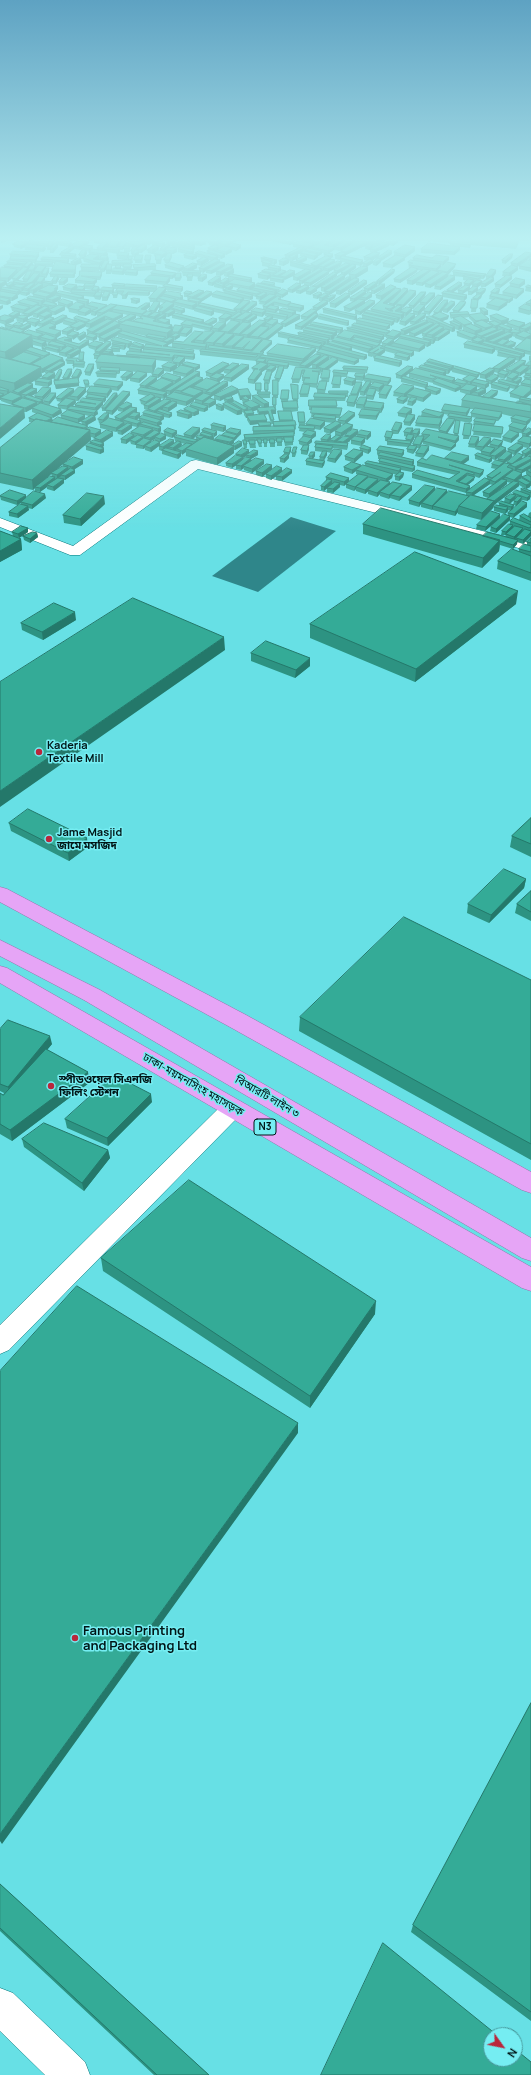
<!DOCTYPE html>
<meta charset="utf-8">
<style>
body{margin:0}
#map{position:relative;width:531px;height:2075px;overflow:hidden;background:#67e0e5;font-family:Manrope,sans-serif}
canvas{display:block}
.north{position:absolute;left:483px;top:2027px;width:40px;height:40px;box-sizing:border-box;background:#75edf2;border:1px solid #46979a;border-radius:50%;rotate:123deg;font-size:11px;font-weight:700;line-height:16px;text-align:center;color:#001516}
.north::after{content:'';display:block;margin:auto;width:14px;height:18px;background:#b9273c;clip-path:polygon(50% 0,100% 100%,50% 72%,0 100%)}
</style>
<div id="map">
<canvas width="531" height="2075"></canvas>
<div class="north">N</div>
</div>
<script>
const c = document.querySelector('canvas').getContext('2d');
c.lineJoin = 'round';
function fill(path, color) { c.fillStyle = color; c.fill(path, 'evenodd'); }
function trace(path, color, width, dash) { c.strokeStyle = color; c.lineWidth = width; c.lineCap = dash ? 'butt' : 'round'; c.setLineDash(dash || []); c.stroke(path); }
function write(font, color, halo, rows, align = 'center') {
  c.font = font + ' Manrope,"Noto Sans Bengali",sans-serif'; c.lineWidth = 3; c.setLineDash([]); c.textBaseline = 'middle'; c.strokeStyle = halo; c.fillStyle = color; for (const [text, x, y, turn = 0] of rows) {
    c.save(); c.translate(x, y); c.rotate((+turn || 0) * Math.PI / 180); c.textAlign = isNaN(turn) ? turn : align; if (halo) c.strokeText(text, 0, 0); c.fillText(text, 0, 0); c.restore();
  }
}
const water = new Path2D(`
 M291 517 336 531 258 592 212 576Z`);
const minor = new Path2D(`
 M196 460 531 543V551L198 469 80 555H70L0 527V518L73 546 191 461Z
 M233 1099 241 1102 245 1108 241 1114 9 1350 0 1354V1325L225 1102Z
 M0 1988 13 1993 85 2062 90 2075H45L0 2031Z`);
const highway = new Path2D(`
 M0 887 7 889 246 1015 531 1172V1193L522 1190 230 1027 0 902Z
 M0 940 100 990 531 1238V1261L522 1258 84 1000 0 956Z
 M0 966 7 968 531 1267V1291L522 1288 0 983Z`);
const wall = new Path2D(`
 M19 241H50V242L54 241V244L55 242 72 245 77 241H76H89V243L87 245 93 246V249L97 250V248L101 244 94 243V241H105L104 242H105V241H123L117 248H119L118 246 129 242H128V241H152V243L149 245 145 244V245H147V249L141 253H139L138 255H143V258L142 263H135V257H132V254H131V251L133 248 130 247V252H124V248L122 250H120V252L129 253V256H132L133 263H131L132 267 131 270H134L133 265 156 266V270H155L176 273 172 279H170V281L167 284 183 287V290L181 292 166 290V291L165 293 181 296 183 299 182 300 188 301 187 297H184V293H192L204 291V293L212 292V295L201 302V303L234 311V309L240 304 212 297V294L224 293 223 290 225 289V288L223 289 214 287V285L212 286 208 285V282L221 277V281L218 283H220V282L228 279V276L227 277 224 276V274L220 276 216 275V272L211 274 206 273V271L203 273 201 272V276L207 278 202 282 198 281V278L199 277 193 276 192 281H187V276H183L182 272 184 270V269L179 272 165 268V265L169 263H165L164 260 166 256 162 258 161 264H156V257L154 256 153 253 160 250V249L162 247H159V249L152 254 148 253 147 250 153 246H152V242L165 245 167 244V242L169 241H179H176L177 242 179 243V241L191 242V241H222V242L236 241 233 243 241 248 236 251 232 250V252L225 255V257L221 259 218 258 217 260 220 262 225 263V266L233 265V268L232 269H234V273L232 274 252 278V282H250L255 283V286L256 285 261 284V283H275V287L281 291 288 294 281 298V300L291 302V303L304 306V309L300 312 290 310 296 314 300 315V319L285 327H283V328L268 340 272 341V344L263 352 264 355 267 356V353L311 349V348L287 343 288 340V339L278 337V333L298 335V333L303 332V330L305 328V327L301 330 295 329V325L305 320 301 319V316L313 309V307L322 301H319V298L317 299 313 298V295L322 293V295L325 293V291L349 277V274L363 266V263L367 261 364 260V257L371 253 370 252V250H369L365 249V246L367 245 346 255V256L363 260V264L360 266 356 265V268L345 276V278L324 292 321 291V287L341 275V272L346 269 337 274V276L317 289V291L310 295 306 294V291L300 294 296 293V291L292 293 288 292V289L299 284V280L313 272 311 271 297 281 293 280V276L305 270 290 266V262L291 261H289V263L283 266 279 265V261L289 259 285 258V255L298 248 293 247V244L290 245 271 241H294V243L305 242V241H322V242L324 241H335L332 243 331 242 330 244 328 245 330 246V244L336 241H343V242L344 241H343H376L387 243V241L398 242 393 246 389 245V246L376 252 379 256 392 254 381 261V262L376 266 373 265V263L366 267 368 271 356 278 359 282 340 295 336 294V291L328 296V297L335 298 329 302H328V304L317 311 316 314H318V317L308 325H310V324L343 328V332L347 330V328L351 327 352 325 356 323V320L362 318V315L364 314V312L371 311V309L381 300 376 298V295L396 288 401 289V291L408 289V292L395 306V307L396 306V304L416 295 402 308V310L398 312 400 313V311L409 307V305L426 292 425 296 421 300 435 297 425 306V309L418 315H415V318L423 314 424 311 442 296V293L447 291V290L462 286 453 292 458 293V290L464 286V283L468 281 463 280V277L453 276V272L486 274 485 277 483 279H481L480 281H482V283L487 279H486V276L496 273 493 277 494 278V281L485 287H481V285L478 287V290L471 295H468V291L473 287H472V284L470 286V289L463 294 467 298 464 301 443 297V299L429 315 426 314 425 318 417 323 426 321V317H432V316L433 315 434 312 448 304 455 302V305L447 313 443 312V310L441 313 448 319 442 321 450 325V322L453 321V318L451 319 450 317V313H453V310L466 302 465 305 459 312 469 314V317L463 318 472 323V324L474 325V323L469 318V315L481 313 480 312V308L488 311V315H485L486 323 489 324V322L493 321 490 320V316L508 322 525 326 530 323 531 321V334L528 332 529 331 526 332 531 334V339H530H531V355L525 354V356L522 357V358L519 361 515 360V362L503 370 506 371V369L525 365H526L531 361V394L526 398 531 399V420L530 422 527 425 526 429 521 433H519V436L511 443 502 440 503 437 510 430H509V426L514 423 511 422V418L514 417 502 414V416L498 421H496L494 426 503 427 501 438 473 435 475 425H473L474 421 481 419 472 417V421L470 423 460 421 458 436 459 440 456 443V446L450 451 423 444V441L420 447 429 446V450L423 458 415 456 416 453 419 448H417L416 450 413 454 407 452V449L408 447 387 445V441H385V437L391 432 392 430 402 423V427L398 434H393L391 439 405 441 407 437 404 436V432L413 431 420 433 418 436H421L422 434 439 432V430L448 418 449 415 444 414 443 417 441 418H442V422L439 429 415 426 416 423 421 416 422 412H441L442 410 461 407 462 400 466 394 460 392V390L455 392 433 384V383L409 377V373L405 377 428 383V386L441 389 440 393 436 395 431 394V395L423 402 416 400V402L412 406 407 405 408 401 410 399 408 398 407 401 403 404 397 403V399L400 397 393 396 394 392 414 386V389L425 390V388L401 382V379L396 378V374L413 367V371L419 369V367L424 365V364L427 362V361L480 373 479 376 477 378V379L486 382V379L497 375 498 373 494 372V373L485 379 480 378V374L493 369V368L508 358 497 356 498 352 499 351 495 350V351L492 354 464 348V344L472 342V341L457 336V332H469L463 330V328L462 327V329L458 330 455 329V331L452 332 450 331V333L438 341H435V342L433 344H431V345L427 347 425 346V348L419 352 414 351V355L410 357V359L407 361 394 358 395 355 396 354 385 351V352L380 356 402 361V364L399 367 374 361V357H373V356L372 357 368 356V353L352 348V351L367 355V358L364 360 359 359V362L354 365 338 361V362L328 370 330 374 329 382H327L325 393H317V389L321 381 323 372H321L320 375H319L317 388 310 387 308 397H300V394L304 381H302V377L303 374H302L299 383H292V379L300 367 289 365V366L287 369H284L279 382H278V398H276V409H275L276 414H272L274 422 279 421 278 415V411H283L282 402H281V399L289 390 288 402 293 401 291 384 298 385V402H297L298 408V411L291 412 293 421 296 425V429H295V434H294V440H293V445L285 446 284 440H282V446H277V441H275V447H270V441H267V447H264V441H261L262 447H259L257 441H255L256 448H250L249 442H247V448H244L243 444V440H244V435L253 434V427H259L258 424 250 425 247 420V418H246L244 415V413L242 412V414L237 415 224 408V410L221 411 216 409V405L223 406V404L226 403 224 401V399L220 401 214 399V395L238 390 251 395V399H249V401L260 405V408H263L252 400V396L258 395V394H257L256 383H261V392H265L264 380 267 372 266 369 262 372V374L254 384 248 383V379L254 372 253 371 252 368 258 365 256 364V361L200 355V351L201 350 172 347V343L168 345V347L194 350V354L195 358 193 360 185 359V361L180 365H182V364L200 365V368L195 371H194V372H200V376L199 377 203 381 210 379V377L206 376V372L229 365 239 364V367L249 369 231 382 224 380V378L219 382 220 384 228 382V386L211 397V398L216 404 208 408V410L204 412 199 411V414L194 416H192V417L188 419 177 416V412L184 411V409L190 407V405L195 402V399L194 400V401L186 406 177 404V406L168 412 172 413V416L169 418 164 417V419L161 421 162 424 158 426 161 427V431L160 432V434H164V431H177V434L172 438 166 436V439L160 442V445L174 443 176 442 175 441 174 437 184 436V434L200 432 193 439H196V437L200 435V434L202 432V430L205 428 217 435 214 437V439H213L215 440V439L222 436V435L226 432V431L241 434 237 437V438L234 441V443L232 445 242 446 235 450H234V453L217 465 186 456V452L181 454V456L178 459 162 454V451L159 450V446L151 452 145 450V448L143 449 136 448V445H135L131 444 130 441 126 444 121 443V439L131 434V432L140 425 137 427 132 426V428L122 435 118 434 117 431 116 432 100 428V424L102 423H99L98 419 106 413V411H102V408L117 393 118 397 130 392V395L121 406 132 404V407L137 408V412L140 417 137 420H139V418L143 416V413L149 411 148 409V410L144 409V405L141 404 140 400 148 396 138 394V390L140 388V385L152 376V374L153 373H147V376L139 383 130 381V378L126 381 122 380 121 377 128 371H120V372L119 374H117L116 378 97 377 96 373 100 371V369H97L96 362 98 359H94V355L95 353V350L89 348 88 345 81 349V352H84V361L85 365 84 368 75 367 73 369V364H67L66 360 68 358H67V356L66 357 59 355V352L58 353 46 350V351L50 355 64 361 65 365 52 373 55 377 50 380 52 384 48 387 35 385V380L30 384H33V388L37 389V393L31 396 35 397V396L51 392 43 400 44 403 43 404H44V401L56 397 49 405H47L61 409 62 413 52 418 53 421 61 418V415L68 410 58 408V405L61 402 57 401 56 398 74 389V392H86L78 401H76V403L73 406H75V405L80 402V401L86 398V397L87 395V392L94 386V384L123 385 118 391 112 390V391L107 398H106V400L103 403V405L97 410 98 414 95 416 96 420 86 425 88 428 101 430V433L113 432V436L103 442 104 446 102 447 104 452 100 454 86 450V446L90 444V442L94 440 95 438 91 437V440L55 471 63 466V464L83 460V464L74 469 75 473 65 480H64V483L54 491 47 489V487L40 492 35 491V488L33 490 0 483V448L32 422H29V418L37 414 32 412V409L26 412H24L25 418 12 405 1 401V400H0V328H5V325L13 326V325L23 324 24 325 27 323 26 321 23 323 17 321 16 318 14 319V321L6 325 0 323V317L9 316V315L16 312 12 311 11 307 19 305 18 302 27 300V298L33 297V294L39 291V290L33 294 30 293V294L26 296 21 295 20 294 18 295V298L12 301H10L11 303 7 305 0 304V269L4 268V266L7 264V262L10 260V254L39 256 35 263H33V265H35V264L41 261V259L61 258V252L71 246 69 247 58 245V247L53 253H50V250H47V247H45L46 249 43 252 25 250V247L21 249 14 247 13 244 19 242ZM206 242 209 243V245L212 246 208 248 207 253H195L196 254H193L194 253 193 250 195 249V245L200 246 206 244ZM170 246H172V247L180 248 178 249V252L186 254 184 255V258L192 260 197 258V257L202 258 197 261V264L185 268 184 266 169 263 172 257V254H173L177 252 170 247ZM74 249 80 250 82 249 79 255 80 259H83L84 262 92 264 81 267V271H99L100 268V266L103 263 100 269V271L75 280V283L85 284 84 286 78 288 77 285 63 287V290L71 292V293L57 292V290L58 289 53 285V284H56L59 279V278H63L59 282V285H64L68 281V278H74L75 276V274H76V265L82 263 76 260 77 258 76 254H68ZM334 250 340 251 341 250V252L335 255V259L340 260V261L335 263 331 260V258L333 257 329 253ZM87 251 89 252V255L85 257 87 253ZM107 252 118 254 117 255V259L127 260 128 257 129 260 112 261V264H109L107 261 109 259 106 256 108 255ZM322 253H325L324 254V257L311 264V265L302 263 307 260V258L314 260 318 257V256L322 254ZM298 254H300V256L302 257 296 260V261H292L298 258ZM377 258V259L373 262V260ZM69 259 76 260 71 262V264L68 263 69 262ZM208 260 212 261 199 268V271H192L197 268V265L201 266 209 261ZM342 262 346 263 334 270V272L313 286V287L309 289V286H310L329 274V272L341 265ZM53 263 55 264 52 270V271L50 274V277H54L52 282 44 281 45 278H46L49 272V268H46V267H53ZM112 266H116V269L112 270ZM121 266H124L123 269H121ZM106 269V274H111L112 272V274L123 275 125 273 124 271H126L125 272V275L136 276 138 274V271L154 270 151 273V275L145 280V283L164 285 163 288 157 289V286L125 285V284L112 285V288L100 290 101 292H98L100 290 99 287 95 286V284L97 282V280H100L102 275V272H104ZM18 271H20L12 278 13 282 6 285 7 288H2V287L7 284V282H8L18 272ZM28 271 23 279V281L18 280ZM304 283V285L301 287V284ZM233 287 239 288 237 290V291L231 290 233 288ZM85 289 92 290V291H85ZM114 289H118L116 291 117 292 113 295V298H117L118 294 122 295V299H126L128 295 148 296 150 294V292H155L149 298 150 302H155L149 311H147L145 310 150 307V303L137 308 117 305 107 306V305L89 303V300L84 299V296L94 297 95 299 100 300 102 295V293H104L102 297V301H107L110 294H112L114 292ZM253 296 256 297V299L260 300 259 304 265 305 263 306V309L251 311V313L248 312 257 305 250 303V301L244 300V299L250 300 253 299ZM61 297 77 301V302L73 305V302H58V305L57 306V304L54 303 61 299ZM394 298 389 303V305L387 304ZM160 302 164 303 160 306ZM420 302V305L413 311V314L400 321 399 324 405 326 410 321V324L413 325 401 330V332L390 333V331L386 330 390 328V325L391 326 394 324V322L397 323 399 321 400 319H401L404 317V316H405L412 311V309H413ZM174 303V305L193 310 194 309V311L211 316 214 314V312L224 314 219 318V321L224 322 213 328V326L211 325 217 322 204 323V324V320L175 313V312L181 314 185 312V309L172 308 174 306ZM274 305 288 308V309L279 310V314L275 313 279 310V307L273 306ZM65 307 68 308 69 312 78 314V315L85 316 91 313V315L95 316 97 314V316H100L90 321 74 318V320L67 318V316L54 319V318L51 317 52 316V315H55L65 310ZM159 307V310L158 311V313L156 312ZM20 313 23 314 24 315H20ZM123 314 128 315 118 321V322L113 323V322L123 317ZM265 314V316L268 317 264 319V321L248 329 251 327 250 323 257 318V316L262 317ZM33 315V317L37 318 39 317V319L44 320 40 322 28 320V317ZM172 315V318L185 321 181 324V325L172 329 173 328 172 325 169 324H170V320L165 319 166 318V317H168ZM136 316 140 317V318L133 321H132L136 318ZM273 318 285 320 281 323V324L278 323 273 319ZM230 319 231 322 221 331V332H219L226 326V322ZM105 320H106L87 330V334H89L86 336V333L79 335 74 332V330L77 331 86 326V325V327L90 328ZM63 322V324L70 326 71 328 62 331V334L67 335V338L57 340V338L61 335V331L54 330 56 328V325ZM507 323 506 326 502 324 508 323ZM31 325 35 327 38 325V326L41 327 36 330V332H24V331L31 327ZM193 327 210 331 212 330V331L203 333 183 342 174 341V340H175L180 337 179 334 180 333V336L186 337 192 332ZM512 328 519 330H520V331H512ZM129 332 146 336V337ZM337 333 340 334 337 336V337L332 340V342H329V340H331L334 338V337L337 335ZM409 333V336L405 335ZM422 333V336L424 337 423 339 414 337ZM118 335V337L146 344 144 347V345L111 340 112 343 113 344H112L111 350H106L111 345V342L107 341ZM512 336 515 337V338L523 341 515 348V349L511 348 515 346 508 343 509 340H507L512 337ZM77 337 78 339 80 341 86 337V339L93 341 97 339V337L99 338V341L104 342 106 341 103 344V343L89 344H79L72 342V339ZM384 337H386V338L388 339 382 343V345H380V344L382 342V340L384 339ZM399 337 398 339 394 342V340ZM46 342 49 343 48 344V345L42 348V350L32 347H33V345L42 347 47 345ZM132 345V346L129 348V351L126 354V355H114L113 352H120V349L124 350 126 347 128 348ZM142 349H144L143 353H141L142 352ZM316 349 319 350 317 352 316 354 305 362 316 351ZM80 353 79 361H78L72 358ZM175 358 177 359 173 362V363L162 366V369L153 373 156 366V360L172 362ZM329 358 331 359 318 367V369L317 368ZM312 365V368H314H308ZM177 366H179L173 371V374L185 377 181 380V377H161V379L152 384 157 380V378H158L164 373V371L170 372 177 368ZM276 368H278L275 380H273V407L265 408 269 407 261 398H270V392H268V384H269L272 373 276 369ZM528 369H529L525 373 524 381 521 383V385L518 387 519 384 521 382 522 378 518 377V376H520L528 370ZM452 370V372L468 376 463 379V380L455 381 445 376 446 375V374H448L450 372V371ZM130 371 136 372 133 375V372ZM224 371V373L228 374 224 377V375L219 373ZM45 372V373L47 374 42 377V378H39L42 376 41 373ZM509 374H511L507 377 506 380 498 381V383L491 384V388L507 392 509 390 510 388 515 389 510 393V397L519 399V402L516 403 492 398 497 395 498 391 482 397 480 396 486 393 485 389 489 386V384H491L498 379V377L504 379ZM477 387 481 388 477 390ZM175 391V392L166 397V399L161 401V398H160L164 399 167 396V394L170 395ZM238 393V394L240 400H242V401L244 403H243V406L234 402 233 398 230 396ZM118 409V411L123 412 115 417V420H106L109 417V414L112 415ZM470 409H474L471 413V417L467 416 469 412ZM257 410V412L259 415H254L252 411ZM268 414 271 424H273V427H271V425L267 422 265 415ZM85 415 89 416 85 419ZM455 420 456 421 454 435 447 434 454 423ZM81 421 82 424 78 423ZM414 438H416L413 444V446L411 445V444L414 439ZM155 439V440L151 443V441ZM181 443 185 444 177 449 182 445ZM51 474 52 476 43 481Z
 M424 241H519L516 249 471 245 470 248 460 247V250L454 255 421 253V249L450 246V243Z
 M415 247V251L405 258V260L392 268 383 267V263L394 256V252Z
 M526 252 517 267 518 270 511 275 512 279 500 288 495 287V284L506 276H502L503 272 511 266V263Z
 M513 254 512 258 505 264 502 263V260Z
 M151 255 150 264H146L145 260Z
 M264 257 277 263 274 265 272 264V265L281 270 278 272H277V273H286L295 275 284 280V282L282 283 270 281V278L267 280 258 278V274L262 272V271L268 269V267L262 266V262H261V258Z
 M449 257V260L443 265H441V267H455L448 275V277L430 288 425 287V284L422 286 416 285V283L412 285 407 284V280L422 271 417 270V272L400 283 394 282V279L410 269H409L408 262 413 260V258Z
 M531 257V272L519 269V266L529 260V258Z
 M395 270 394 273 379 285 377 284V286L367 292H366V294L371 293V290L385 284V288L374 294H372V297L365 301 349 312 344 311V307L353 302 350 301V298L364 290V288L376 282 377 281Z
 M181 273 182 277 180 281H175V278Z
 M455 280 440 290 434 289 435 286Z
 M525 280V284L519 288 524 289V292L516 299 513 298V300L509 303H507V305L498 311 486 308 487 304 493 300 489 299 491 292 500 289 499 293 498 294 502 295 503 292 510 286V283Z
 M367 284 351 295H350V297L335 308 330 307V303L348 293V291Z
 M531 286V292L525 291 526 287Z
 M486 289 485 292 482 295 481 298 477 301 476 312H471L472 299 473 300V298L476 296V292Z
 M134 298 140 302 136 304 131 303V299Z
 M531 300V314L529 315 518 312 519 308 526 304V303Z
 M375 304 360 315 355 314V310Z
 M323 309 357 315V319L354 320 323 313Z
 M318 316 349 321V325L347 326 318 319Z
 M531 355V361L529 360V356Z
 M94 364V368L90 376 85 375V372Z
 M368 367 367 373 348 372 347 377H341L340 388H332L334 376H333V372L343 370V368Z
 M81 370 82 373 78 380 79 386 56 389 54 379 62 373 59 380H63V378L72 373 69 379H72V377Z
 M365 373V377L391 378V381L388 385 392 386 391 389 386 399 379 398V394L383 388 379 392 376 391 373 400 367 399 365 405 384 407 381 413H380L379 414 376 420 359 418V415L364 409V408V409L356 408V404L366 397 368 389 364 396 360 395V391L366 382 364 381V378L363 381 356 380V383L352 386 344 384V380L355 379V376ZM371 383H374L370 386V388H369L371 385Z
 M84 380 89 384 90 387 85 388Z
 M362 386 358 396 357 399 354 407 347 406V402L351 394Z
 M329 391H348V397H346L345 401H336L337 408H342L340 418 355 413V416L347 423 353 425 352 429 341 437V438L345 436V435L358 433 371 436 367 440 365 439V442L361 446 351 444V440L357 437V435L350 440V441L347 443H348V447L347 450 333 448 331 453 327 452V455L324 461H325L324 465 322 468 306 465V461L309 458V456L315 452V456L313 459 319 460 320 457 323 452 315 451V443L321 441V439H331L336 435H335V431L344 425 341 424V426L330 434 324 432V428L333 423 325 422V425L320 430 315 429 314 432 316 436 312 439V442L308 445H309V449L307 455 301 454V450L303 446 299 444V441L302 438 303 434 305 432 299 431 300 426H299L298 412 305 422V425L306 426V424L313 419V417H311L312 410H309V400H314V397L329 394ZM336 418H340L338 420V422L336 421Z
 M412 409V413L410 414 415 419 410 426 404 425V422L406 418 398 416V413Z
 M465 423 472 424 469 439H463Z
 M211 425 226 426V430L223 432 211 429Z
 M531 429V434L528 436 531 437 528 448 523 447V448L514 455 512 454V457L505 463H507V462L522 455V452L531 449V486H530V487L526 489 519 485V486L494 505 493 508 481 520 458 514V512L455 516 433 510V509L432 510 421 507V504L419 507 409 504V500L435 487V490L466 495V493L412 478V474L449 479 456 475 417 466V462L426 460 445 459V458L469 460 463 464 483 474 479 478 474 476 475 477 474 480 468 485 470 489 487 479V476L496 469 491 468 492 464 498 460V459L508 452V449L517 443 518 441 522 437V433ZM529 455V456L520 460 522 459V456L525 457ZM526 471V474L527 475 522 477V478L519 480 522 477V473ZM507 482 511 483 489 498 507 484ZM489 484 493 485 483 492V496L488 498 487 499 474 495 490 484Z
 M479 437V441L477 444 491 438V442L487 446 489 447 490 444 502 445 501 446 506 448V452L495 460 492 459V461L489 463 475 459V455L481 454V451L475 449 476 447 475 448 468 447 469 444Z
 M363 445 371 448V451L368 454 363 452V455L354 463 361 465 360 467 363 465 365 466V463L368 461 379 463V461L380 459H378V455L379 454H377V450L380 446 404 450V454L402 457 414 460V464L413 465 415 466V470L412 472 401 470V473H404L403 477 399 481 395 480V476L397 475 387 472 393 474 392 478 387 482H390V484L393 482 402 484V485L403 484 412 486V490L399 501 390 498V497L389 499 380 496V494L377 497 368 494V491L365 494 356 491V489L354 491 346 488V484L344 486 340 485V487L333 493 327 492V488L324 491 321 490V486L326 481V477L331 473 349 478V481L347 483 358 475 356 474V471L352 474 344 471V467L352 462 345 460V456L354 449 360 451V448Z
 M291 447V451L289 455V458L284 463 280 462V458L284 454V452Z
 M297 451 295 457H292V453Z
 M249 453 258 455 251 459 252 461 264 464 252 473 244 470V468L241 470 236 469V465L232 468 226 466V463L236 456V454ZM246 456V457L243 460V458Z
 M342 454 335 463 327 461 328 458Z
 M272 465V469L262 477 256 475V471Z
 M282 471 292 473 282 481 276 480V476L271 480 266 478V474Z
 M521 489 531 491V498L530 497V499L527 501 522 500 516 506 514 505 513 509 527 507 513 518 510 517V520L496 533 490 531 491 527 508 515V513L511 511 508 510V511L505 514 494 511V507L499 505V503L504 502 505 498 513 494V493L520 492ZM516 498H517L514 501 513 505 510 504Z
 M0 496 26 498H46L32 509 28 508 29 510 18 518 9 516V512L21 504V503L17 505 1 500Z
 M105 504 81 526 64 523 63 515Z
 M531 512V536L523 544 517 542V544L513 549 500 545 499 551 482 568 363 534V524L483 536 505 537 506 535H501L502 531 510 524V521L523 522 519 520 520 516H528L529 513Z
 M500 514V518L485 531 476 529 477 525Z
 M28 528V532L19 538 13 536 21 539 22 550 0 562V531L13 536 12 532Z
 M37 533 38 537 30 543 24 540 23 536Z
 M531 538V581L497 569 498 561 519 552V549L527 545V542Z
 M516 604 415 682 310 638V624Z
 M76 620 43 640 22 630 21 623Z
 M251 653 310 666 295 678 251 661Z
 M531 818V857L510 847 512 836Z
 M9 823 88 847 69 861 11 831Z
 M526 879 524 888 489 923 467 913 468 904Z
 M531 891V921L515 913 517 904Z
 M531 980V1160L299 1031 300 1017Z
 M0 1029 52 1044 47 1050 88 1072 89 1083 12 1141 0 1134V1093L3 1095 4 1093 0 1091Z
 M152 1102 108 1146 67 1128 65 1119Z
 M22 1139 108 1150 110 1158 84 1191 24 1147Z
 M101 1258 375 1314 310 1408 103 1271Z
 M531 1703V2021L411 1932 413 1925Z
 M0 1884 209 2075H154L0 1931Z`);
const shadedWall = new Path2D(`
 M1 241H6V242L1 243Z
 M30 241H32L33 243 27 246 26 242Z
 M54 241V244L50 250V246Z
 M88 241H89V243L83 247H81L82 249 80 250 79 247Z
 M120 241H123L116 249V246Z
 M149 241H152V243L149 245Z
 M206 241V244L200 246V243Z
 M219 241H222V243H219V244L214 246V243Z
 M233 241H236L233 242V244L227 246V248H225V245Z
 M293 241H294V243L290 245V242Z
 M309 241H315L309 244Z
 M320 241H322V243L318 246V243Z
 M331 241 330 244 324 248V245Z
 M341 241H343V243L335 247 334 250 328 254V251L333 248V245Z
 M352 241V244L340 251V248Z
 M396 241H398V242L393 246V243Z
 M517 241H519L516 249Z
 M72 242V245H71V246L69 247V244Z
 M108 242V246L105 249H104V250L102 252V248Z
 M127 242V243H126V246L122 250V247Z
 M145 242V245L138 249V246Z
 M165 242V245L162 247V244Z
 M367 242V245L346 255V252Z
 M26 243V246L21 249 20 246Z
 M58 243V247L53 253V249Z
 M195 243V249L192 251 191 244Z
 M389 243V246L374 253V250Z
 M170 244V248L165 250V251L163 252V249Z
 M314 244V247H312V248L308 251V247Z
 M147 245V249L141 253V250Z
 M241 245V248L236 251V248Z
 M373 245V248L369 250V247Z
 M45 246 46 249 43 252 42 249Z
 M74 246V249L65 256V253Z
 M93 246V250L89 252V249Z
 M159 246V249L152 254V250Z
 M219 246V249L213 252V249Z
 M415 247V251L405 258V260L392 268V265L405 257V255Z
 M460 247V250L454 255V252Z
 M120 248V252L118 254V250Z
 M177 248V252L173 254V251Z
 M232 248V252L226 255V252Z
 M304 248V251L291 258 289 257V255Z
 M86 250 87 253 85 259 84 255Z
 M194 250V253L191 255V252Z
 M107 251 108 255 103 258V254Z
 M139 251V254L135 257V254Z
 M322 251V254L318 256 319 253Z
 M392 251V254L381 261V262L376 266V262L381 259V258Z
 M39 252V256L37 259V256Z
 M167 252 168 255 162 258V255Z
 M129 253V256L127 260V256Z
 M172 253V257L169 263V260Z
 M346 253V256L340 258V260V256Z
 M380 253 379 256 373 260V263L366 267V264L370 258Z
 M225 254V257L221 259V256Z
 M298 254V258L292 261V258Z
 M318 254V257L314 260V256Z
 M333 254V257L331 258V261L319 266V268L316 269V270L313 272 314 268 316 267V266L330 258V256Z
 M513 254 512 258 505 264V261Z
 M531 254V257L517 267V264Z
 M99 255V259L94 261 93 259Z
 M197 255V258L192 260V257Z
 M108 256 109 259 107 262 106 258Z
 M218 256V260L214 261V258Z
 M37 257V260L35 263V260Z
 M307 257V260L299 264V261Z
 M449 257V260L443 265V262Z
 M69 258V262L67 264V261Z
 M208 258 209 261 201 266V262Z
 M81 259 82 263 76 265V274L74 262Z
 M289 259V263L283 266V262Z
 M104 260V263L100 266V268L99 271V263Z
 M220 260V264L206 270V271L203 273V269Z
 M277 260V263L274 265V261Z
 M335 260V264L324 268V270L323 271V267Z
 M363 260V264L360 266V263Z
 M109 261V264L104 272V269Z
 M32 262 33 265 28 270V271L16 282V279L28 268 27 267Z
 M342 262 341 265 329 272V274L310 286V283L328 272V269Z
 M225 263V266L211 274V271Z
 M197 264V268L188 272V269Z
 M350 264 349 267 337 274V276L317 289V291L310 295V292L317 288V286L337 273V271Z
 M441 264V268L435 273 436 269Z
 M456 264 455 267 448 275V277L430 288V285L447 274V272Z
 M36 265 37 268 34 273 33 270Z
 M233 265V268L225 273 224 272V274L220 276V272Z
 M356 265V268L345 276V278L324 292V288L344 275V273Z
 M46 266V269L42 275 41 272Z
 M184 266 185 269 179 272V269Z
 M281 267V270L278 272V269Z
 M368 267V271L355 279V275Z
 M518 267V270L509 277V273Z
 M49 268V272L46 278V274Z
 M17 269 18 272 8 282V278Z
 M124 269 125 273 123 275 122 272Z
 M234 269V273L227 277V273Z
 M322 269V272L304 282V283L302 284V281Z
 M418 269 417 272 400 283V280Z
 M138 270V274L136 276V273Z
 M311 270V273L297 281V278Z
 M395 270 394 273 379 285V281Z
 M430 270V273L416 282V283L412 285V281Z
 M496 270V273L491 280V276Z
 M286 271V274L280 276V277L277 279V276Z
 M295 271V275L285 280V277Z
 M75 272V276L74 278 73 275Z
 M102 272V275L100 280V277Z
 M439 272 438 275 422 286V283Z
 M40 273V277L34 284 35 283V287L29 290 30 294 26 296V293L28 292 26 284Z
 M176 273V276L172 279V276Z
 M271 274V277L267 280V276Z
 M486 274 485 277 483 279V276Z
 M207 275V278L202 282V278Z
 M58 276 59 279 56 284V281Z
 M455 276V280L440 290V287Z
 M512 276V279L500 288 501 285Z
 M45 277V280L43 283 42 282V284H43V287L33 294V290L41 285V282Z
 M170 277V281L166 286V282Z
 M221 277V281L216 284 214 283V285L212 286V283Z
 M351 277V281L328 296 329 292Z
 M68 278V281L64 285 63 282Z
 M252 278V282L249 283V280Z
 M285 278 284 282 282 283V280Z
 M494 278V281L485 287V284Z
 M97 279V282L93 285V282Z
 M229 279 230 283H228L225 285V288L223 289 222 286 223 285V283Z
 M359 279V282L340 295V291Z
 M474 280 473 284H472L470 286V289L462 294 463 291 468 287 469 284Z
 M525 280V284L519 288V285Z
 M6 281 7 284 2 287V290L1 289V291L0 292V284Z
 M367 281V284L351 295V292Z
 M482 281 481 285 478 287V290L471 295 472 292 476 288 477 284Z
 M14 282 15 286H13L10 289 9 286Z
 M378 282 377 286 367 292 368 289Z
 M255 283V287L249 291V287Z
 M462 283V286L451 294V291Z
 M301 284V288L296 290V291L292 293V290Z
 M385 284V288L374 294V291Z
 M26 285V289L24 288V290L22 291 21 288Z
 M77 285 78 289H76V290L72 292 71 289Z
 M233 285V288L229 291 228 288Z
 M58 286V289L57 290V293L51 297V293L54 289Z
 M309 286V289L300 294V291Z
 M85 287V290L82 293V290Z
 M99 287 100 290 97 294V290Z
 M183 287V290L181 292V289Z
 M396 287V290L381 300V296Z
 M114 288V292L112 294V291Z
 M166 288V291L164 294H163V295L160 299 158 298V300L156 302V299Z
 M401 289V292L383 307V303Z
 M408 289V292L394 306H395V309L391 310V312L390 313V309L393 307V304Z
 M486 289 485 292 482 295 481 298 476 302 477 299 479 297 480 293Z
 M500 289 499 293 495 296V293Z
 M524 289V292L516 299 517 295Z
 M20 290 21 293 18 295 17 292Z
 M150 291V294L148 296V293Z
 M204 291V294L192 301V297Z
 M277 291V294L274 296V292Z
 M288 291V294L282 298V295Z
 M366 291V294L354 302V299Z
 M416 291V295L402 309 403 305Z
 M102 292V295L100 300V296Z
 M110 292V295L107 301V297Z
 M128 292V295L126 299 125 295Z
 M212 292V295L201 302V304L198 305V306V302L201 301V299Z
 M426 292 425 296 413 309V306Z
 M181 293V297L183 296V299L180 301V298Z
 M267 293V296L260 300V297Z
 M322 293V296L319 297V298L317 299V296Z
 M372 293V297L365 301 366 298Z
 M435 293V297L425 306 426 303Z
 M17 294 18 298 12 301V298Z
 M51 294V298L47 299V300L46 301V297Z
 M328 294V297L322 301V298Z
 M350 294V297L335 308V304Z
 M253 295V299L250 300V297Z
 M276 295V298L265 305V302Z
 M336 295 335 298 329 302V299Z
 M467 295V298L464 301V297Z
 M61 296V299L53 304 52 300Z
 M84 296V299L81 301 80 298Z
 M443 296V299L429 315V312Z
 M513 297V300L509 303V300Z
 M244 298V301L240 304V300Z
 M10 299 11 303 7 305 6 302Z
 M45 299V303L42 304V305L41 301Z
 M140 299V302L136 304V301Z
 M176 299V302H174V306L162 315V312L171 305V302Z
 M89 300V304L87 305 86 302Z
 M365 300V304L349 312 350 309Z
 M448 300V304L443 309V310L438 316V313Z
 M250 301V304L242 310V311L240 313V309Z
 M328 301V304L317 311V313L307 320V317L317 310V308Z
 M375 301V304L360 315V312Z
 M508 301 507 305 498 311 499 307Z
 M73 302V305L68 308 67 305Z
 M160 302V305L154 314V311Z
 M257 302V305L246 314V311Z
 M274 302V305L269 308H267L266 310V307Z
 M455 302V305L447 313V309Z
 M466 302 465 305 457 314 458 311Z
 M39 303V306L34 310 33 306Z
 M150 303V307L141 313V309Z
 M197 303V307L193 310 192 306Z
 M85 304V307L78 311 79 307Z
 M3 305V308L0 310V306Z
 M107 305 108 309 97 312V314L95 316V312Z
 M117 305 112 309 113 311 103 317 102 313Z
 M425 305V309L418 315V312Z
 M42 306V310L33 313V315L28 317V314Z
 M65 306V310L55 315 54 312Z
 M304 306V309L300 312V308Z
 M402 306V310L396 314 395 311Z
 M30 307V311L25 314 24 310Z
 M49 307 50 310H49V311L41 316 39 315V317L37 318V314Z
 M279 307V310L275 313V310Z
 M412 308V311L405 316 406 313Z
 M91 309V313L85 316V313Z
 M185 309V312L181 314V311Z
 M175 310V314L168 317V314Z
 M214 310V314L211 316V312Z
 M266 310V313H265V314L262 317V313Z
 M296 311V314L292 317V313Z
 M488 311V315H484V312Z
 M20 312V316L14 319V321L6 325 5 321 13 318V316Z
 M152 312 153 315 149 316V318L147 319V316Z
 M52 313V316L44 320V317Z
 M160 313 161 317 156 318V319L155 320 156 319V323L153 325 154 317Z
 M242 313V316L235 319V321L233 322V319Z
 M252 313V317L245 320V321L242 324V320Z
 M404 313V317L401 319V315Z
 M123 314V317L113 322V319Z
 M166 314V318L161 321H160V318Z
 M318 314V317L301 330V327Z
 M415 314V318L405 326V322Z
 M426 314 425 318 414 325 415 322Z
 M136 315V318L125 325 123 322Z
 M232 315V318H230V319L225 322V319Z
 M257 315V318L248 324V321Z
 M288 315V319L286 320V317Z
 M300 315V319L285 327V324Z
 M357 315V319L354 320 355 317Z
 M28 316V320L23 323V319Z
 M67 316 68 319 63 320V322L56 325V328L49 332V328L55 325V322Z
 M105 316V320L90 328V324Z
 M273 316V320L268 324V320Z
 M449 316 448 319 440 322V319Z
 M54 318 55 321H51V323L42 328V324Z
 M400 318 399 321 397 323V319Z
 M217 319V322L208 327V324Z
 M489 319V322L477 324 476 323V321Z
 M509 319 508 323 498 326V328L495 329V326L501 324V321Z
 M40 320V324L38 323V325L35 327V323Z
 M113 320V324L94 333V334L92 335V332Z
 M170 320V324L165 326V323Z
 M204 320V323L200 325V322Z
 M278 320V324L272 328V325Z
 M395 320 394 324 391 326 392 322Z
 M266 321V325L247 339V335Z
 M349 321V325L347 326V323Z
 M428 321V325L404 335V331Z
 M226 322V326L218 333V329Z
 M240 322V325L228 335V332Z
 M86 323V326L77 331 76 328Z
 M120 323V327L100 337H99V334Z
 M251 323V327L242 334H241V335L239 337V334Z
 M434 323V327L414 337V334Z
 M525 323V327L520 328V330H519V327Z
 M31 324V327L24 331 25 334 18 333 22 331V329Z
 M390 324V328L386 330 387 327Z
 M440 324V328L427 334V336L425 337V334Z
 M172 325 173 328 166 333V329Z
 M283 325V328L265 342V339Z
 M462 325V329L458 330 459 326Z
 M183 326V329L179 335 180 334V337L175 340V337L178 335V332Z
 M213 326V328H212V330L210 331V328Z
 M493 326 492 329 485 331V328Z
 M531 326V330L529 329V331L524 333 525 329Z
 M269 327V330L259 337V339L258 341V337Z
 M444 327V331L431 339 432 335Z
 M455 327V331L452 332V328Z
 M74 328V332L67 335V332Z
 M192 328V332L186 337V334Z
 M343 328V332L340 334V330Z
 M512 328V331L508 333 509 330Z
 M122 329V333H118V335L104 342V339Z
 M172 329 173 336H171V337L167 340V333Z
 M482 329V333L474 335 475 331Z
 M498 329V333L482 337V339L480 340 481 336Z
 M450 330V333L438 341V338Z
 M505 330V334L485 342 486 338Z
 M61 331V335L56 338 55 335Z
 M214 331 215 335 205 342V343L203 345V341Z
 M337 331V335L334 337V333Z
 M203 332V335L195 340V343L191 346V342Z
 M225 332V336L215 343V345L213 346V343Z
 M401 332V336H399V337L394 340V343L387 348V344L394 340V337Z
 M79 333V336H77V337L73 340 72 336Z
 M86 333V337L80 341 79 337Z
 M513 333 512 337 498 343H497L496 344 493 346V342Z
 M43 334 44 337H40L41 339 38 340 37 337Z
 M234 334V338L224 346 223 348 222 344Z
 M334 334V338L331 340V336Z
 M32 335 33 347 27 351 26 350V351L6 364 5 352Z
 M97 335V339L93 341V338Z
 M354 335V338L350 343V339Z
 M384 335V339L382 340V342L380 344V347L376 349 377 346 379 344V341L381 339 382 337Z
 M477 335V339L472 340V341V338Z
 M531 335V339L524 342 525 338Z
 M244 336V340L232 350V346Z
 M57 338V341L56 340V342L52 344 51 340Z
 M174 338V342L168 345V347L163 346 167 344V342Z
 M330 338 329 342 327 344V340Z
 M72 339V342L64 340Z
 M262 339V343L251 353V350Z
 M436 339 435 342 433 344V340Z
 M89 340V344L79 350V347Z
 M484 340V343H482V344L478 346V342Z
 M509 340 508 344 504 345V347L501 348 502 345Z
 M46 341 47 345 42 347V344Z
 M272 341V344L261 354 260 352Z
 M431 341V345L427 347 428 343Z
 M111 342V345L104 351V352L99 355V352Z
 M132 342V345L128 348V344Z
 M326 342 325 345 323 347V343Z
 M103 343V347L96 351V347Z
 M516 343 515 346 508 350V346Z
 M126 344V348L124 350V346Z
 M207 344V347L205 350V347Z
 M322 344V348L319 350V347Z
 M425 344V348L419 352V349Z
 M66 345V349L62 351V347Z
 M144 345V349H142V352L140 354V347Z
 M352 347V351L349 352V349Z
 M373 347V350L369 353V349Z
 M60 348V352H59L58 353 57 350Z
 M74 348V352L67 354V356L66 357 65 353Z
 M316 348V351L303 363V359Z
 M495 348V351L492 354V350Z
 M81 349V353L70 359V355Z
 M385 349V352L377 358V354Z
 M113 350V354L109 356V352Z
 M414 351V355L411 357V354Z
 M525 352V356L522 358 523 354Z
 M50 353V356L44 359V356Z
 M195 354V358L193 360V357Z
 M174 355 175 358 172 362V358Z
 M321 355 320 359 305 370V366Z
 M367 355V358L364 360V357Z
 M410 355V359L407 361V358Z
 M522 355V358L519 361V357Z
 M329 356V360L316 369V365Z
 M41 357 42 361 27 369V365Z
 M185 357V361L179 366V363Z
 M63 358 64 361 45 370V372L42 373V369Z
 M516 358 515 362 498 373 499 369Z
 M156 359V366L153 373 152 366Z
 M266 359V363L263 366V362Z
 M338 359V362L324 372V369Z
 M359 359V362L354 365V362Z
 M402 361V364L399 367V363Z
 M526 361 525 365 511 374V371Z
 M65 362V365L49 374V371Z
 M289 363V366L287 369V366Z
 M94 364V368L90 376V372Z
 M177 364V368L170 372V368Z
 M229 364V367L224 369V371L212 378V374Z
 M239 364V368L230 374V370Z
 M268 364V368L262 372V374L254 384V380L259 370Z
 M200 365V368L195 371V368Z
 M249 365V369L231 382V378Z
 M276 366V369L272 373 269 384V380L271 373V370Z
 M284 366V370L279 382 280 379Z
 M454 366V368H453L452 370 451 371V367Z
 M529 366 528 370 520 376V373Z
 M41 367 42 376 16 392H15L14 383Z
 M413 367V371L402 378H401V379V376Z
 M120 368V372L119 374V371Z
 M194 368V372L186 378V374Z
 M72 369V373L67 382V378Z
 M164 369V373L158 378V375Z
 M451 369 450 372 448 374V370Z
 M495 369 494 373 485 379V375Z
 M62 370V373L57 383V380Z
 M81 370 82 373 77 381V377Z
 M446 371V375L443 377V373Z
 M133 372V376L126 381V377Z
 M200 372V376L177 390H175V391L170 395V391Z
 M509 372 508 375 504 379 505 375Z
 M55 373V377L48 382 47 378Z
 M147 373V376L139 383V379Z
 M365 373V377L363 381V377Z
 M480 373 479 376 477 378V381L472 382V384L470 385V382L477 378V375Z
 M519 374 518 377 511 382 512 379Z
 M224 375V378L217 383V379Z
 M499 376 498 379 491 384V381Z
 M157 377V380L149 387V386V387L145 390V386Z
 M181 377V381L175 384V381Z
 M203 378V382L185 393 181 392V391Z
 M391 378V381L387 386 388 382Z
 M455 378V382L451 384 452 381Z
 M522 378 521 382 516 385 519 384 518 387 515 389 516 382Z
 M356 379V383L352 386V382Z
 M52 380V384L48 387V383Z
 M371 381V385L364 396V392Z
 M123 382V385L118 391 117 387Z
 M173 382 174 385 165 390V391L160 393V390Z
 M220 382V385L207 392V390Z
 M228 382V386L211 397V399L203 403V404L202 405V401L211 395V393Z
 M362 382V386L358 396 357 399 354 407V403L357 397V394Z
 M489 382V386L485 389V385Z
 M79 383V386L56 389 55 385Z
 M428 383V386L425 388 426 385Z
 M33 384V388L21 394 22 395 19 396 18 393Z
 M384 384V387L379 392V388Z
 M392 386 391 389 386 399V395Z
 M414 386V390L407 394V396L404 398V394Z
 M461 386V389L455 392V389Z
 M477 386V390L470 395V391Z
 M510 386 509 390 507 392V389Z
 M51 388V392L43 400 44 403 40 406 39 402 43 400 42 397Z
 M86 388V392L78 401 77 397Z
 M111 388 112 391 107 398V394Z
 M37 389V393L26 399V395Z
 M74 389V392L62 402 61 399Z
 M238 389V392V390V393L225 399 224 398V399L220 401V397Z
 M376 389V392L373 400V396Z
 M441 389 440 393 436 395V392Z
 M486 389V393L478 397V393Z
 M9 390 10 394 7 395V391Z
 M531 390V394L523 400V397Z
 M203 391V395L194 400V396Z
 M498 391 497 395 486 403V399Z
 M130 392V395L119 408 118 407V409L112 415V411Z
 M167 392V396L164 399 163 395Z
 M431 392V395L423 402V398Z
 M56 393V397L49 405V402Z
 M117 393 118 397 105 410V412V408Z
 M4 394V397L0 398 1 400H0V396Z
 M251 395V399H245L242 398V400H240V396Z
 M22 396 23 399 12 405V401Z
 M155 396 156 400 146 405V402Z
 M106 397V400L104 403 103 399Z
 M194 397V401L186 406V402Z
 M367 397V401L364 409V405Z
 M408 397 407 401 403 404V401Z
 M161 398V402L148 410V406Z
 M233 398 234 402 227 403V400Z
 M417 398 416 402 412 406V402Z
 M75 400 76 403 69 409H67L68 410 67 406Z
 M171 400V404L163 407V409L159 412 157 411V413L154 415V411Z
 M216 400V404L209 408V404Z
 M103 401V405L96 412 95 408Z
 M37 402V406L26 412 25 408Z
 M177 402V406L168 412V408Z
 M269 403V407L264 408V404Z
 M384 403V407L381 413V409Z
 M132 404V407L123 413V409Z
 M260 405V409L257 408V410L251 412V408Z
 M208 406V410L204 412V409Z
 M224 406V410L221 411V407Z
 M24 408 25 418 0 439V428Z
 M137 408V412L131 416H129V417L123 420V421L120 423V419Z
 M248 408V412H244V410Z
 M470 408 469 412 466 417V413Z
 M61 409 62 413 53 418 52 415Z
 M412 409V413L406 418V414Z
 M97 410 98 414 95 416 96 420 86 426 85 422 94 417V413Z
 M199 410V414L194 416 193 413Z
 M242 410V414L237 415V411Z
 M271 410H276V414H271Z
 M268 411V414L259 415V412Z
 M380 411 379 414 376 420V416Z
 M502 412V416L498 421 499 418Z
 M109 413V417L103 423V420Z
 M140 413V417L135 421V417Z
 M172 413V416L169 418V415Z
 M192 413V417L188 419V415Z
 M254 413V417L247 416V418H246V414Z
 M355 413V416L345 425V421Z
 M444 413 443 417 439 421V417Z
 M85 415V419L78 423V419Z
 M164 415V419L161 421 162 424 157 427V423L161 421 160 417Z
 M415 415V419L410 426V422Z
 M52 418 53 422 43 423Z
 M442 418V422L439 429V425Z
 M531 418 530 422 526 426V422Z
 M455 419 454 423 446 435V432Z
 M267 420V423L258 422V424L250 425V421Z
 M141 421V425L140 424V425L137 427V424Z
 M325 421V425L320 430V426Z
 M124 422 125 426 117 430V431L116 432V428Z
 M341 423V426L330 434V430Z
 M402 423V427L398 434V431Z
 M132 424V428L122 435 121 431Z
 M353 425 352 429 341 437V433Z
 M527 425 526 429 521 433 522 430Z
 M226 426V430L223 432V428Z
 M161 427V431L160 432V435L155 437V439L151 441V444L145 446V448L143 449V446L150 440V438L158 433V429Z
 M200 428V432L192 440 191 436Z
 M413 428V432L410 437V433Z
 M153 429V433L145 437V438L144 439 143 435Z
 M420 429V433L417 438V434Z
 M90 430 91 440 36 487H35V488L33 490 32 480Z
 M101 430V434L95 438V434Z
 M241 430V434L234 441V443L230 446V442L234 439V438L237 435V434Z
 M358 430V434L350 440V436Z
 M177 431V434L172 438V434Z
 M217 431V435L214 437V434Z
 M531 431V434L526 438V434Z
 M113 432V436L101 444 100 440Z
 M316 432V436L312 439V442L307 446V443L311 439V436Z
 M371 432V436L367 440V436Z
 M519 433V436L511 443V439Z
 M134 435 135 439 130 440V441L126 444V440Z
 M166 435V439L160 442V445L151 452 150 448 160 442V439Z
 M213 435 214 439 211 440 210 439V437Z
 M331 435V439L326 444 327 440Z
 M414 435V439L411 444 410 447 411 440Z
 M341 436V440L337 441V442L334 445V441Z
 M424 436V440L419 448 420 445Z
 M459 436V440L455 444 456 443V446L450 451 451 448 454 445 455 441Z
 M143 437V440L135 445V442Z
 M350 437V441L344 445 343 442Z
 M479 437V441L476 446 475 448V444Z
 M365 438V442L361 446V442Z
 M491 438V442L483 451V447Z
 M174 440V444L164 451 163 447Z
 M503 441 502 445 498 450V446Z
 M181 442 182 445 173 452V448Z
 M242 442V446L235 450V446Z
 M531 442V446L528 448 529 444Z
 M104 443V446L100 449V445Z
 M192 444V448L186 449V452L182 455V451Z
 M309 445V449L307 455V451Z
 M523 445V448L514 455 515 451Z
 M234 446V453L217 465V458Z
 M417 446 416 450 413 454 414 450Z
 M429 446V450L423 458 424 454Z
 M291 447V451L289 455V458L284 463V459L289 455V453Z
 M104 448V452L100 454V450Z
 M371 448V451L368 454V450Z
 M495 448 494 452 490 455V453Z
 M506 448V452L495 460V456Z
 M249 450V454L246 455V456L243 458V461L232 468V464L241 458V455Z
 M342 450V454L335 463V459Z
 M404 450V454L401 457 402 454Z
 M531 450V454H529V455L525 457V454Z
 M258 451V455L251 459 252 462 243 466 244 468 241 470V466L250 459V456Z
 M327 451V455L323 461 324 457Z
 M363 451V455L354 463V459Z
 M181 452V456L178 459 177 455Z
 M315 452V456L312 460V456Z
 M512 453V457L504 463 499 470V466L503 462 504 460Z
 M523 455 522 459 513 466H512V464Z
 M469 456V460L461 466V462Z
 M492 457V461L489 463V460Z
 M531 459V462L517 469V470L515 471V467Z
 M83 460V464L72 471V467Z
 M264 460V464L252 473V469Z
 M414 460V464L412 466V462Z
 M325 461 324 465 322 468V464Z
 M272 465V469L262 477V473Z
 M361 465 360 468 356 470V471L352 474V470Z
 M531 465V468L522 473V477L514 484V480L521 474 522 470Z
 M415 466V470L412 472 413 469Z
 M68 467 69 471 61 475V476L57 479V475Z
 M282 468V472L271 480V476Z
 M401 468V472L398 475 399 471Z
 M513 469V473L505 477V478L495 486V482Z
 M75 470V473L65 480V476Z
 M292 470V473L282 481V477Z
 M484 470 483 474 479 478 480 474Z
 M404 473 403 477 399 481V477Z
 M467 473 466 477 459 482V483L456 481Z
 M474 473V480L465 487 466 484 474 477Z
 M393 474 392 478 385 483 386 479Z
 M368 476 367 480 356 487V489L354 491 355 487Z
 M55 477V481L47 485V487L40 492V488Z
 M349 478V481L344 486V482Z
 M64 479V483L54 491 53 487Z
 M378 479V483L365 494V490Z
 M332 480V484L324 491V487Z
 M490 480V484L471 497 472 493Z
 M507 480V484L489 498V494Z
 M390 482V486L380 492V494L377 497V493Z
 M519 482V486L494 505 493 508 481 520 482 513 493 502Z
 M340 483V487L333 493V489Z
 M531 483 530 487 526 489V485Z
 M402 484 401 488 391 495 389 499V495Z
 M412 486V490L399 501 400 497Z
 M470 486V490L466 492V493V489Z
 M435 487V491L422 503 421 504 419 507V503Z
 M447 490V494L433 506V509L432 510V506Z
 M45 494 46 498 32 509V505Z
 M26 495V499L17 505V501Z
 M516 495 515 499 509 504 510 500Z
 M530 495V499L527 501V498Z
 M104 496 105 504 81 526 80 519Z
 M522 497 521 501 516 506 517 502Z
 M527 503V507L513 518 514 514Z
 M514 505 513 509 511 511V507Z
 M28 506 29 510 18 518 17 514Z
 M508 507V511L505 514 506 510Z
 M458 508V512L455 516V512Z
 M500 514V518L485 531 486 527Z
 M510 516V520L496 533V529Z
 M513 525V529L506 534 505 536 506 532Z
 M28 528V532L19 538 18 534Z
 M523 528 522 532 513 541 514 537Z
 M531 532V536L523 544V540Z
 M37 533 38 537 30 543V539Z
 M21 539 22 550 0 562V551Z
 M500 540 499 551 482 568 483 558Z
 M518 540 517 544 513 549V545Z
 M518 591 516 604 415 682 416 669Z
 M75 612 76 620 43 640 42 632Z
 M224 637 225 650 0 807V791Z
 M310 658V666L295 678 296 670Z
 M87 838 88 847 69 861 68 853Z
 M526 879 524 888 489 923 491 915Z
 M50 1036 52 1044 10 1095 8 1087Z
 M88 1072 89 1083 12 1141 10 1130Z
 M151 1094 152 1102 108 1146 107 1138Z
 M108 1150 110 1158 84 1191 82 1183Z
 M376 1301 375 1314 310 1408V1396Z
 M298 1423V1433L2 1844 0 1841V1834Z`);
const building = new Path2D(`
 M19 241H30L26 242Z
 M19 241 26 243 20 246 13 244Z
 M35 241H50L47 244 33 242Z
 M51 241H54L50 246H47Z
 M56 241H64L72 242 69 244 55 242Z
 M78 241H88L79 247 74 246 65 253 61 252 73 245H71Z
 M112 241H120L116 246H108Z
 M123 241 127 242 122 247 118 246Z
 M131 241H137L145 242 138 246 126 243Z
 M155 241H158L165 242 162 244 152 242Z
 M169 241H175L171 243 167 242Z
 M179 241H186L195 243 191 244Z
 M191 241H205L200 243Z
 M212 241H219L214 243 209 242Z
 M224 241H233L225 245 219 243Z
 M284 241H293L290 242Z
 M299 241H300L314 244 308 247 293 244Z
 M315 241H320L318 243 313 242Z
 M324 241H331L324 245 335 247 328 251 312 247Z
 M336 241H341L333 245 330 244Z
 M345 241H352L340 248 335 247Z
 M356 241H376L389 243 374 250 370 249 380 244 367 242 346 252 341 251Z
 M387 241H396L393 243Z
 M452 241 472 243 471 245 450 243Z
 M103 242H108L102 248H97Z
 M175 242 195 246 192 247 172 243Z
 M55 243H58L53 249H50Z
 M232 243 241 245 236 248 227 246Z
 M429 243 460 247 454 252 421 249Z
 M28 244 45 246 42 249 24 247Z
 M167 244H170L163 249H160Z
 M369 244 373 245 369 247 365 246Z
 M85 245 93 246 89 249 81 247Z
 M142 245H147L141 250 136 249Z
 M155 245 159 246 152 250H147Z
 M215 245 219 246 213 249 208 248Z
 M405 245 415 247 405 255 394 252Z
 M124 246H129L130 248 124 249Z
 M134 246 137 247 134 251H131Z
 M224 246 232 248 226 252 217 250Z
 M106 247 120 248 118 250 104 249Z
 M170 247 177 248 173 251 165 250Z
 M182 247 194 250 191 252 178 249Z
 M301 247 304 248 289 255H285Z
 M308 248 322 251 319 253 305 250Z
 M93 249 107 251 103 254 89 252Z
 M82 250H86L84 255H79Z
 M136 250 139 251 135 254H132Z
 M159 250 167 252 162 255 153 253Z
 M211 250 225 254 221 256 207 251Z
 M389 250 392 251 381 258H377Z
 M13 251 39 252 37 256 10 254Z
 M199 251 218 256 214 258 195 253Z
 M304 251 318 254 314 256 300 253Z
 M120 252 129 253 127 256 117 255Z
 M341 252 346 253 340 256 335 255Z
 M374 252 380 253 370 258 364 257Z
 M526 252 531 253V254L517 264 511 263Z
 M61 253 76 254 75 256 60 255Z
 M168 253H172L169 260H164Z
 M188 253 197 255 192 257 184 255Z
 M326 253 333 254 330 256 324 254Z
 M91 254 99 255 93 259 104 260 99 263 83 258Z
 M295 254H298L292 258 289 257Z
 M510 254H513L505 261 502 260Z
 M102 255 108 256 106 258H100Z
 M136 255H143L141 260H134Z
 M146 255H151L150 260H145Z
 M156 255H161V260H156Z
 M396 255 405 257 392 265 383 263Z
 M417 255 432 258 436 255 449 257 443 262 413 258Z
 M12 256 37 257 35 260 10 259Z
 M128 256H132V259L129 260Z
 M304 256 307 257 299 261 296 260Z
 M326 256 331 257 316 266 311 264Z
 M343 256 363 260 360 263 340 258Z
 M43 257 69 258 67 261 41 259Z
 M204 257 208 258 201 262 197 261Z
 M264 257 277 260 274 261 261 258Z
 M79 258 81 259 74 262H71Z
 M284 258 289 259 283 262 279 261Z
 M378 258 381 259 376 262H373Z
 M215 259 220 260 203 269 199 268Z
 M331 259 335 260 323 267 319 266Z
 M370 259 373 260 366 264 363 263Z
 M9 260 27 262 25 264 7 262Z
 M105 260 109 261 104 269H100Z
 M131 260V263H112V261Z
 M265 260 272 262 269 264 262 262Z
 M411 260 441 264 436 269 409 265 413 263 408 262Z
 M528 260H531V268L519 266Z
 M29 261 32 262 27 267 24 266Z
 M36 261 53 262 52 264H35Z
 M56 261 76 265 75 270H52Z
 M293 261 316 267 314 268 290 262Z
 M338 261 342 262 328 269 324 268Z
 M170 262 184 266 179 269 165 265Z
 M221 262 225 263 211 271 206 270Z
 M447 262 456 264 447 272 437 270Z
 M193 263 197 264 188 269 184 268Z
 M346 263 350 264 337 271 334 270Z
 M6 264 23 265 21 268 4 266Z
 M82 264H100L99 268 81 267Z
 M107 264H112L111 270H106Z
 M124 264H132L131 267H123Z
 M155 264 156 266 134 268 133 265Z
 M228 264 233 265 220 272 216 271Z
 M353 264 356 265 344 273 341 272Z
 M31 265H36L33 270H28Z
 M39 265 46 266 41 272 34 271Z
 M116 265H121L120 268H116Z
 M271 265 281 267 278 269 268 267Z
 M512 265 518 267 509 273 503 272Z
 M362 266 368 267 355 275 349 274Z
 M2 267 17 269 8 278H0V269Z
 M24 267 28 268 16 279 12 278Z
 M412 267 418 269 400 280 394 279Z
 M45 268H49L46 274H42Z
 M114 268 124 269 122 272 111 271Z
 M319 268 322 269 302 281 299 280Z
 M127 269 138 270 136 273 125 272Z
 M230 269H234L227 273 224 272Z
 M266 269 277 271 273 273 262 271Z
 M306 269 311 270 297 278 293 276Z
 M392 269 395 270 379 281H377Z
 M424 269 430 270 412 281 407 280Z
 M491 269 496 270 491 276H486Z
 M154 270 176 273 172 276 151 273Z
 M184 270 201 271 200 273 182 272Z
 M282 270 286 271 277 276 273 275Z
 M290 270 295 271 285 277 280 276Z
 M324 270 329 271 310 283 304 282Z
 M432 270 439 272 422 283 416 282Z
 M454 270 486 274 483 276 453 272Z
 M28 271H32L28 279H23Z
 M52 271 75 272 73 275 50 274Z
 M80 271 102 272 100 277 81 276 97 279 93 282 75 280 79 276Z
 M262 272 271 274 267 276 258 274Z
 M334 272 337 273 317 286H313Z
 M443 272 448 273 430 285 425 283Z
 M34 273H40L32 282 26 284 13 282 16 280 26 282Z
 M177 273H181L180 278H175Z
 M188 274H193L192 277H187Z
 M203 274 207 275 202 278H198Z
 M231 274 252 278 249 280 228 276Z
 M342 274 345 275 324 288 321 287Z
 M150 275 170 277 166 282 145 280Z
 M450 275 455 276 440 287 435 286Z
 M466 275 481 277 478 279 463 276Z
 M507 275 512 276 501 285 495 284Z
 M40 276 45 277 41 282H36Z
 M55 276H58L56 281H52Z
 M217 276 221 277 212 283 208 282Z
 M272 276 285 278 282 280 270 278Z
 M63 277 68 278 63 282H59Z
 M348 277H351L329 292 325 291Z
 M491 277 494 278 485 284 481 283Z
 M226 278 229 279 223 283 220 282Z
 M355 278 359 279 340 291 336 290Z
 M516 278 525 280 519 285 510 283Z
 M235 279 255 283 249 287 228 283Z
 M469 279 474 280 469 284 464 283Z
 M0 280 6 281 0 284Z
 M364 280 367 281 351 292 348 291Z
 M477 280 482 281 477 284H472Z
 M44 281 53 282 52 284 42 282Z
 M264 281 275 283 273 285 261 283Z
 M11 282H14L9 286 6 285Z
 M217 282 225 285 222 286 214 283Z
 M374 282H378L368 289 364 288Z
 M459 282 462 283 451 291 447 290Z
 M31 283H35L28 289 24 288Z
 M39 283 43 284 33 290H29Z
 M86 283 95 284 93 286H84Z
 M114 283 125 284 123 286 112 285Z
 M258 283 281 288 278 290 256 285Z
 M297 283 301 284 292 290 288 289Z
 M17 284 26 285 21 288 13 286Z
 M69 284 77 285 71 289 63 287Z
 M126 284 157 286 156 288 124 287Z
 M166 284 183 287 181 289 163 286Z
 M230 284 233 285 228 288 225 287Z
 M381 284H385L374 291 371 290Z
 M49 285 58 286 54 289H57L51 293 39 290Z
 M305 285 309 286 300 291 296 290Z
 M391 285 396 287 381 296 376 295Z
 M466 285 470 286 463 291 458 290Z
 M528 285 531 286V288L526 287Z
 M79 286 85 287 82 290 76 289Z
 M95 286 99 287 97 290H92Z
 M256 286 277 291 274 292 253 288Z
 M312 286 317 287 310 292 306 291Z
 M474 286 478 287 472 292 468 291Z
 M510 286 524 289 517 295 503 292Z
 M3 287 20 290 17 292 1 289Z
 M103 287 114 288 112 291 100 290Z
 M159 287 166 288 156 299 149 298Z
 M241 287 261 292 257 294 237 290Z
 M118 288 150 291 148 293 128 292 125 295H121L124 291H116Z
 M396 288 401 289 383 303 395 306 390 309 385 308 390 311H393L391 310 398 305 402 306 395 311 404 313 401 315 371 309Z
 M404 288 408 289 393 304 389 303Z
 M482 288 486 289 480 293 476 292Z
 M496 288 500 289 495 293 491 292Z
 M227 289 253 295 250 297 223 290Z
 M283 289 288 291 282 295 277 293Z
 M24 290 30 291 26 293 20 292Z
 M72 290 96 291 95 293 71 292Z
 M199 290 204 291 192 297 187 296Z
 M363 290 366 291 354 299 350 298Z
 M410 290 416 291 403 305 396 304Z
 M0 291 17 294 12 298 0 296Z
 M38 291 51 294 46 297 33 294Z
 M60 291 84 296 80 298 56 293Z
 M105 291 110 292 107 297H102Z
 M168 291 181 293 180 295 183 296 180 298 163 294Z
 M187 291 192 292 189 294 184 293Z
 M207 291 212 292 201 299 196 298Z
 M217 291 244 298 240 300 212 294Z
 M445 291 467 295 464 297 442 293Z
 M97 292H102L100 296H94Z
 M114 292H118L117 295H113Z
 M264 292 267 293 260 297 256 296Z
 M319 292 322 293 317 296 313 295Z
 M369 292 372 293 366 298 361 297Z
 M421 292H426L413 306 409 305Z
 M325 293 328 294 322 298 319 297Z
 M346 293 350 294 335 304 330 303Z
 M430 293H435L426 303 420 302Z
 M493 293 513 297 509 300 490 296Z
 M270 294 276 295 265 302 259 301Z
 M478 294H482L477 299 473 298Z
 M56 295 61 296 52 300 47 299Z
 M332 295H336L329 299 326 298Z
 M438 295 443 296 429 312 424 311Z
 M30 296 45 299 41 301 27 298Z
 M163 296 176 299 171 302 158 298Z
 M278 296 281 297 278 299 291 302 287 305 274 302 266 307 263 306Z
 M0 297 10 299 6 302 0 300Z
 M79 298 89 300 86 302 77 300Z
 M134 298 140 299 136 301 131 299Z
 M191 298 201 300 198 302 188 300Z
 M496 298 508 301 499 307 487 304Z
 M25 299 39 303 33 306 18 302Z
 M63 299 73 302 67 305 58 302Z
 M179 299 197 303 192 306 174 302Z
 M359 299 365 300 350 309 344 307Z
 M472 299 478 300 477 308H471Z
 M244 300 250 301 240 309H234Z
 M324 300 328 301 317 308 313 307Z
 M370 300 375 301 360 312 355 310Z
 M444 300H448L438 313 434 312Z
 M531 300V304L526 303Z
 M46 301 57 304 53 306 42 304Z
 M155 301 160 302 154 311 149 310Z
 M167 301 174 303 162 312 158 311 163 307H159Z
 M252 301 257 302 246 311 242 310Z
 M451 301 455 302 447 309H443Z
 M461 301 466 302 458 311 453 310Z
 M77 302 85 304 79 307 81 308 78 310 68 308Z
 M92 302 107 305 95 312 91 311 98 308 87 305Z
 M146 303H150L141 309 147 310 142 314 112 309 117 305 137 308Z
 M201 303 237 311 234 313 198 305Z
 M291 303 304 306 300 308 288 306Z
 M17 304 30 307 24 310 11 307Z
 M111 304 117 305 102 313 97 312Z
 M420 304 425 305 418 312 413 311Z
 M525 304 531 306V310L530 311 519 308Z
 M37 305 42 306 28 314 23 313Z
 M59 305 65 306 54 312 49 310Z
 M271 305 279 307 275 310 267 308Z
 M45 306 49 307 37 314 33 313Z
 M175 306 185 309 181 311 172 308Z
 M198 306 214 310 211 312 194 308Z
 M84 307 91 309 85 313 78 311Z
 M407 307 412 308 406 313 400 311Z
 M256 308 266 310 262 313 251 311Z
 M283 308 296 311 292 313 279 310Z
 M325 308 357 315 355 317 323 309Z
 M480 308H484L488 311 484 312Z
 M171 309 175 310 168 314 164 313Z
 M312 309 317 310 307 317 301 316Z
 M367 310 400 318 397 319 364 312Z
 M16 311 20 312 13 316 9 315Z
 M47 311 52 313 44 317 39 315Z
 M109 311 123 314 113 319 105 316 90 324 86 323Z
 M148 311 152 312 147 316 142 315Z
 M267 311 288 315 286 317 265 313Z
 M155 312 160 313 154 317 149 316Z
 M239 312 242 313 233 319 230 318Z
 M246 312 252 313 242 320 235 319Z
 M440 312 449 316 440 319 432 316Z
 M468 312 469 314 451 315 450 313Z
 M175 313 204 320 200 322 172 315Z
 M226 313 232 315 225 319 219 318Z
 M315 313 318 314 301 327 295 325 307 319Z
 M365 313 395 320 392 322 362 315Z
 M410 313 415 314 405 322 400 321Z
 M422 313 426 314 415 322 410 321Z
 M482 313 489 319 476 321 469 315Z
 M131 314 136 315 123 322 118 321Z
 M163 314H166L160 318H156Z
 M254 314 257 315 248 321 245 320Z
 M295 314 300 315 285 324 281 323Z
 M320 314 349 321 347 323 318 316Z
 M497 314 509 319 501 321 490 316Z
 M5 315 13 317 5 321 0 320V317Z
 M22 315 28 316 23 319 16 317Z
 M63 315 67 316 55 322 51 321Z
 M77 316 90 320 86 322 74 318Z
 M143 316 156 319 153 321 172 325 167 328 133 321 138 318 143 319 140 317Z
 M269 316H273L268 320 264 319Z
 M430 316 455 327 452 328 426 317Z
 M461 316 472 323 464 325 453 318Z
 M50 317 54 318 42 324 38 323Z
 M32 318 40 320 35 323 26 321Z
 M67 318 77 321 73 323 63 320Z
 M162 318 170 320 165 323 157 320Z
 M213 318 217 319 208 324 204 323Z
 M360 318 390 324 387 327 356 320Z
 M108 319 113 320 92 332 87 330Z
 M272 319 278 320 272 325 266 323Z
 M126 320 172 329 167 333 120 324Z
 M187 320 213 326 210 328 192 324V326L181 324Z
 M232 320 240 322 228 332 221 331Z
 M260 320 266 321 247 335 241 334Z
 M425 320 428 321 404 331 401 330Z
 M482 320 493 326 485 328 474 323Z
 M513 320 525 323 519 327 507 323Z
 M80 321 86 323 76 328 70 326Z
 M115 321 120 323 99 334 94 333Z
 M453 321 462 325 459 326 450 322Z
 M495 321 501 324 495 326 489 322Z
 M18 322 23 324 19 326 13 325Z
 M219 322H226L218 329 212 328Z
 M243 322 251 323 239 334 232 333Z
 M313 322 343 328 340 330 310 324Z
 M430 322 434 323 414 334 409 332Z
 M28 323 31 324 22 329 19 328Z
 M50 323 56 325 49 328 61 331 55 335 36 330Z
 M278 323 283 325 265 339 259 337Z
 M355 323 390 331 386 333 352 325Z
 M437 323 440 324 425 334 422 333Z
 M530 323 531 324V326L525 329 520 328Z
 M8 324 15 326 12 327 5 325Z
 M471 324 482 329 475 331 464 326Z
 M502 324 512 328 509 330 498 326Z
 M175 325 183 326 178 332H173L172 329V330Z
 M308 325 337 331 334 333 305 327Z
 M261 326 269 327 258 337 250 336Z
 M440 326 444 327 432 335 427 334Z
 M2 327 8 329 6 330 0 328Z
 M14 327 24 330 20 333 9 330Z
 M69 327 74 328 67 332 62 331Z
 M185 327 192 328 186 334 180 333Z
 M350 327 384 335 382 337 347 328Z
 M493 327 498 329 481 336 476 334Z
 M0 328 32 335 5 352 0 351Z
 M117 328 122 329 104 339 99 337Z
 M305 328 334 334 331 336 303 330Z
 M446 329 450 330 438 338 434 337Z
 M502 329 505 330 486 338 482 337Z
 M514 329 521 331 517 333 510 332Z
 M29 330 43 334 37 337 23 333Z
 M345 330 382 339 379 341 354 335 350 339 337 336Z
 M393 330 401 332 394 337 386 335Z
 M462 330 477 335 472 338 457 332Z
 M73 331 79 333 72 336 67 335Z
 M123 331 168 343 163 346 194 350 193 352 144 347 146 344 162 346 118 333Z
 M195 331 203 332 191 342 207 344 205 347 172 343 174 341 183 342Z
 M205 331H214L203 341 195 340Z
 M216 331 225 332 213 343 205 342Z
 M524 331 531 334V335L525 338 516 335Z
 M84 332 86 333 79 337 77 336Z
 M281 332 326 342 323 343 278 333Z
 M300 332 330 338 327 340 298 333Z
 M508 332 513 333 493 342 488 341Z
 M90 333 97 335 93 338 86 336Z
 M176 333 180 334 175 337 171 336Z
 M226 333 234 334 222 344 215 343Z
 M46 334 57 338 51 340 40 337Z
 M149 334 166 337 163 339 146 336Z
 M402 334 431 341 428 343 399 336Z
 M236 335 244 336 232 346H224Z
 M425 336 436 339 433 340 423 338Z
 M65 337 72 339 64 340 79 344 85 340H89L79 347 56 340Z
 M116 337 132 342 128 344 111 340Z
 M170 337 174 338 167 342 163 341Z
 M245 337 262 339 251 350 243 349 250 341 242 348 234 347Z
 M290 337 322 344 319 347 288 340Z
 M336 337 373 347 369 349 332 340Z
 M356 337 380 343 377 346 352 339Z
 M478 337 484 340 478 342 472 340Z
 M32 338 46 341 42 344 33 341Z
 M389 338 394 339 387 344 382 343Z
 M400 338 425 344 419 349 394 343Z
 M527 338 531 339V352L515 348Z
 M264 339 272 341 260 352H264L262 354 208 348 209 345 252 351Z
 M503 339 509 340 502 345 497 343Z
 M52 341 66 345 62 347 48 344Z
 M95 341 103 343 96 347 88 345Z
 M107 341 111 342 99 352 95 351Z
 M331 341 352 347 349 349 328 343Z
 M468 341 495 348 492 350 464 344Z
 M485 341 525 352 523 354 482 343Z
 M511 341 516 343 508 346 504 345Z
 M135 342 144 345 140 347 132 344Z
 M114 343 126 344 124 346 112 344Z
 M278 344 311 349V347L316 348 303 359 267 353Z
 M326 344 367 355 364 357 322 346Z
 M48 345 60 348 57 350 46 347 45 349 42 348Z
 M380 345 383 346 380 348 385 349 377 354 373 353 379 349 372 353 368 352Z
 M387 345 414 351 411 354 384 347Z
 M68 346 74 348 65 353 59 352Z
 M113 346 120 347V349L111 348Z
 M131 346 142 348 140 350 129 348Z
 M31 347 50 353 44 356 26 350Z
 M78 348 81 349 70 355 67 354Z
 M108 349 113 350 109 352 104 351Z
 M144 349 195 354 193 357 174 355 172 358 126 354 128 351 170 355 143 352Z
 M202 349 258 355 256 357 200 351Z
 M321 349 359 359 354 362 317 352Z
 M500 350 522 355 519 357 498 352Z
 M24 352 41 357 29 364 11 359Z
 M80 352H84L83 360H79Z
 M398 352 410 355 407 358 395 355Z
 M95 353 114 354 113 355 100 354V356L94 355Z
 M51 354 63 358 42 369H41V367L32 364Z
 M100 354 156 359 152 366 96 362Z
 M316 354 321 355 305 366 300 365Z
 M117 355 140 357V358L117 356Z
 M262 355 303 361 301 363 260 357Z
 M325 355 329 356 316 365 312 364Z
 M377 355 402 361 399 363 374 358Z
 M179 356 185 357 179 363 173 362Z
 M0 357 41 367 14 383 0 380Z
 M333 357 338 359 324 369 318 367Z
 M510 357 516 358 499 369 493 368Z
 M68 358H78L76 361 85 362 84 364H74L73 366 74 361 66 360Z
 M259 358 266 359 263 362 256 361Z
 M430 359 454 366 451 367 427 361Z
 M269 360 289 363 287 366 267 363Z
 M521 360 526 361 511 371 506 369Z
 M60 361 65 362 49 371 45 370Z
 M530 361H531V366L526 365Z
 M169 362 177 364 170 368 162 366Z
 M187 362 200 365 195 368 182 364Z
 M223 362 229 364 212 374 206 372Z
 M261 362 268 364 259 370H262L254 380 248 379 255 369H258L252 368Z
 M427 362 451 369 448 370 424 364Z
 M233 363 239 364 230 370 224 369Z
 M89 364H94L90 372H85Z
 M242 364 249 365 231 378 224 377Z
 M181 365 194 368 186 374 173 371Z
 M271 365 276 366 271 370 266 369Z
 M422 365 446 371 443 373 419 367Z
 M523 365 529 366 520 373 515 371Z
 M279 366H284L280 379 275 378Z
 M344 366 368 367 367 370 343 368Z
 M408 366 413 367 401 376 396 374Z
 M455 366 480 373 477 375 453 368Z
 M101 367 120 368 119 371 100 370Z
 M296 367 321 369 320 371H312L319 372 317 384 303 383 305 378H310L302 377 305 370H302L300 379H292Z
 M158 368 164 369 158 375 152 374Z
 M416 368 455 378 452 381 430 375 436 377 433 379 409 373Z
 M490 368 495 369 485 375 480 374Z
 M531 368V373L530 374 525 373Z
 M60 369 62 370 57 380 54 379Z
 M68 369H72L67 378H63Z
 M77 369 81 370 77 377H72Z
 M323 369 330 370 329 378H321Z
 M334 370 348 371 347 374 333 372Z
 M502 370 509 372 505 375 498 373Z
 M98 371 117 372 116 374 96 373Z
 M128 371 133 372 126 377H121Z
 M138 371 147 373 139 379 130 378Z
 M195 371 200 372 170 391 165 390Z
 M267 371H272L269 380H264Z
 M49 372 55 373 47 378 42 377Z
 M513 372 519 374 512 379 507 377Z
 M167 373 181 377 175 381 161 377Z
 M217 373 224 375 217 379 210 377Z
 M356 373H365L363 377 355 376Z
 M368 374 391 378 388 382 364 378Z
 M494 374 499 376 491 381 486 379Z
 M470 375 477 377 470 382 463 379Z
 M526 375 531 376V377L529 378 524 377Z
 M151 376 157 377 145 386 140 385Z
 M197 376 203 378 181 391 175 390Z
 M334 376H341L340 385 332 384Z
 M404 376 428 383 426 385 401 378Z
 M348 377 356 379 352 382 344 380Z
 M519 377 522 378 516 382 513 381Z
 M39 378 52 380 48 383 35 381Z
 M78 378 79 383 55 385 54 381Z
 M162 378 173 382 160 390 149 386Z
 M207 378 220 382 207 390 194 386Z
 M438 378 461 386 455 389 433 381Z
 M99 379 123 382 117 387 94 384Z
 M458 379 468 382 464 384 454 382Z
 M475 379 489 382 485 385 472 382Z
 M501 379 519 384 516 386 498 381Z
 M526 379 531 380V385L521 383Z
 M84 380H88L89 384H85Z
 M273 380H278V395H273Z
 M224 381 228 382 211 393 206 392Z
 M320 381H327L325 390 317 389Z
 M367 381H371L364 392 360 391Z
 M356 382H362L357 394H351Z
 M375 382 384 384 379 388 370 386Z
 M494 382 510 386 507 389 491 384Z
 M28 383 33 384 18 393 13 391Z
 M256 383H261V390H256Z
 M265 383H268V390H265Z
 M291 384 298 385V399H293Z
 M303 384 310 385 308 394H300Z
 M403 384 414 386 404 394 394 392Z
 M467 384 477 386 470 391 460 389Z
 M385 385 392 386 386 395 379 394Z
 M521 385 531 387V390L523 397 510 393Z
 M91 386 111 388 107 394 87 392Z
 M232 386 238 389 220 397 214 395Z
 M430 386 441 389 436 392 425 388Z
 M0 387 9 390 7 391 0 390Z
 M43 387 51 388 42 397 35 396Z
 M79 387 86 388 77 397 70 396Z
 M141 387 167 392 163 395 138 390Z
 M190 387 203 391 194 396 181 392Z
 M32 388 37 389 26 395 21 394Z
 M69 388 74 389 61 399 56 398Z
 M369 388 376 389 373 396 366 395Z
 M415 388 431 392 423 398 407 394Z
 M482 388 486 389 478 393 474 392Z
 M248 389 251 395 240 396 238 390Z
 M282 390H289L288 399H281Z
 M492 390 498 391 489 398 482 397Z
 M123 391 130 392 112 411 105 410Z
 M329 391H348V393H329Z
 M11 392 22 396 12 401 0 398Z
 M174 392 194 397 186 402 166 397Z
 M258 392H270V394H258Z
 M0 393 4 394 0 396Z
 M51 393H56L49 402 44 401Z
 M114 393H117L105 408H102Z
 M204 393 211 395 202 401 195 399Z
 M315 393 346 395 345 398 314 397Z
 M89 394 106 397 103 399 86 397Z
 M151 394 155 396 146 402 140 400Z
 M467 394 531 405V412L462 400Z
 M28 395 43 400 39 402 24 397Z
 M257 395 269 403 264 404 252 396Z
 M350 395H358L354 403 347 402Z
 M231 396 233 398 227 400 224 398Z
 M246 396 249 399 246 400 242 398Z
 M402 396 408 397 403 401 397 399Z
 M157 397 161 398 148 406 144 405Z
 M273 397H276V405H273Z
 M360 397H367L364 405 356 404Z
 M412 397 417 398 412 402 408 401Z
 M521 397 531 399V401L520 399Z
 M23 398 37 402 25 408 12 404Z
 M66 398 75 400 67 406 58 405Z
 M83 398 103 401 95 408 75 405 78 402 96 404 80 401Z
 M210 398 216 400 209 404 203 403Z
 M165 399 171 400 154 411 148 409Z
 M251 400 260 405 251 408 243 403Z
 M309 400H336L337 406H309Z
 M173 401 177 402 168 408 163 407Z
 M235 401 248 408 244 410 231 402Z
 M297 401 298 408H283L282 402Z
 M367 401 384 403 381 409 364 407Z
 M518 401 531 405 516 403Z
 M127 402 132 404 123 409 118 407Z
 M194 402 208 406 204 409 190 405Z
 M227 402 242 410 237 411 223 404Z
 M41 403 61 409 52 415 32 408Z
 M0 404 24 408 0 428Z
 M219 404 224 406 221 407 216 405Z
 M445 404 470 408 466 413 442 410Z
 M71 406 97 410 94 413 67 409Z
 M189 406 199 410 193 413 184 409Z
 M131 407 137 408 120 419 115 417Z
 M274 407 276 410H271L274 420H271L268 411 259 412 257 408Z
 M312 407 342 408 340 415 311 413Z
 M404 407 412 409 406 414 398 413Z
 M475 408 502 412 499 418 471 413Z
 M160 409 172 413 169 415 157 411Z
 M362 409 380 411 376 416 359 415Z
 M426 409 444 413 439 417 422 412Z
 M68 410 85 415 78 419 61 415Z
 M146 410 164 415 160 417 143 413Z
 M181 410 192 413 188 415 177 412Z
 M252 410 254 413 246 414 244 411Z
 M278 411H291L293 420H280Z
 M349 411 355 413 345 421 338 420Z
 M134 412 140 413 135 417 129 416Z
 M298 412H304L305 422H299Z
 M38 413 52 418 46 421 36 419 35 420 29 418Z
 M105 413H109L103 420 98 419Z
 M450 413 472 417 470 419 448 416Z
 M264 414 267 420 250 421 247 416Z
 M315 414 336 416 335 419 313 417Z
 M408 414 415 415 410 422H404Z
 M92 415 95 416 85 422 81 421Z
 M143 415 161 420 157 423 139 418Z
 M516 415 531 418 526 422 511 418Z
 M419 416 442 418 439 425 416 423Z
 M58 417 88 426 84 428 51 422Z
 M128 417 141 421 137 424 123 420Z
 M109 418 124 422 116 428 100 424Z
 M311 418 325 421 320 426 306 424Z
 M448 418 455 419 446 432 439 430Z
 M476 418 496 420 494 424 474 421Z
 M36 419 90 430 32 480 0 473V448Z
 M456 420 460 421 458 434 454 433Z
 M295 421 296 425 274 426 273 422Z
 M336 421 341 423 330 430 324 428Z
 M144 422 161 427 158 429 140 424Z
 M258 422H270L271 425 260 426Z
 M396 422 402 423 398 431 392 430Z
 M514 422 527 425 522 430 509 426Z
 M128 423 132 424 121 431 117 430Z
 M214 423 226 426 223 428 211 425Z
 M346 423 353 425 341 433 335 431Z
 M465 423 472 424 470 436 463 435Z
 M475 424 503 427 502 434 473 431Z
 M300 425 315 426 314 429 299 428Z
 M140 426 153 429 143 435 131 432Z
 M294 426 295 430 253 431V427Z
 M90 427 101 430 95 434 90 433V430L86 429Z
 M193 427 200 428 191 436 184 434Z
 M168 428 177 431 172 434 164 431Z
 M205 428 217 431 214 434 202 430Z
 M231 428 241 430 237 434 226 431Z
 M407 428H413L410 433 404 432Z
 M529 428 531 429V431L526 434 522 433Z
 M353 429 358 430 350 436 345 435Z
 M415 429H420L417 434 412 433Z
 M426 429 459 436 455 441 438 437 456 443 451 448 423 441 430 435 422 434Z
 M107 430 113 432 100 440 94 438Z
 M155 430 160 432 150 438 145 437Z
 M308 430 316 432 311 436 303 434Z
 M361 430 371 432 367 436 357 434Z
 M510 430 519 433 511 439 503 437Z
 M387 431 393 432 391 438 385 437Z
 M203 432 213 435 210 437 200 434Z
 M226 432 237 435 234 438 222 435Z
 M294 432V436L245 438 244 435Z
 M130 433 134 435 126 440 121 439Z
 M161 433 166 435 160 439 155 437Z
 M327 434 331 435 327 440 321 439Z
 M408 434 414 435 411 440 406 439Z
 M138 435 143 437 135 442 130 440Z
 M178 435 198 440 194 442 174 437Z
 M199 435 211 438V439L204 437 201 439 196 437Z
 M220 435 234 439 230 442 215 439Z
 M337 435 341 436 334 441 330 440Z
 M304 436 312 438 307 443 299 441Z
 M344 436 350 437 343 442 337 441Z
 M355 436 365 438 361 442 351 440Z
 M417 436H424L420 445 413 444Z
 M472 436 479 437 475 444H469Z
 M524 436 531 437V442L529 444 518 441Z
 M204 437 234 446 217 458 186 449Z
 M284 437H293V442H285Z
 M484 437 491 438 483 447 476 446Z
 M144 438 151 440 143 446 136 444Z
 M277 438H282V442H277Z
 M170 439 174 440 163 447 159 446Z
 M257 439H261L262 443H259Z
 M264 439H267V443H264Z
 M270 439H274L275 443H270Z
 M388 439 411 441 410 444 387 441Z
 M494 439 503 441 498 446 490 444Z
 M94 440 104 443 100 445 90 442Z
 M155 440 160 442 150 448 145 446Z
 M214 440H215L230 443 229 444Z
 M243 440H246L247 444H244Z
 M249 440H255V444H250Z
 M178 441 181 442 173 448 169 447Z
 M239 441 242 442 235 446H233H234L233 445Z
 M316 441 348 443 347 446 315 443Z
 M89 443 104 448 100 450 86 446Z
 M187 443 192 444 182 451 177 449Z
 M517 443 523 445 515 451 508 449Z
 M317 444 333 446 331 449 315 447Z
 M304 445H309L307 451 301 450Z
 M363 445 371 448 368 450 360 448Z
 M410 445 417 446 414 450 407 449Z
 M422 445 429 446 424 454 416 453Z
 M380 446 404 450 402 454 377 450Z
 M486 446 495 448 490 453 481 451Z
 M501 446 506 448 495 456 490 455Z
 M286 447H291L289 453 284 452Z
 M294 447H297L295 453H292Z
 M166 448 181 452 177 455 162 450Z
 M243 448 249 450 241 455 236 454Z
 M529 448 531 449V450L525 454 522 452Z
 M334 449 342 450 335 459 328 458Z
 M354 449 363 451 354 459 345 456Z
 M254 450 258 451 250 456 246 455Z
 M323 451H327L324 457H320Z
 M507 451 512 453 504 460 498 459Z
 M311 452H315L312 456H309Z
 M381 452 414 460 412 462 378 455Z
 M452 452 469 456 461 462 445 458Z
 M478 453 492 457 489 460 475 455Z
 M518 453 523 455 512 464 507 462Z
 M285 454H289L284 459 280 458Z
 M236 455 243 457 232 464 226 463Z
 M432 455 484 470 480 474 449 465 474 473V475L467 473 456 481 470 486 466 489 412 474 417 470 449 479 460 472 417 462 422 458 426 460Z
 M528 456 531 457V459L515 467 510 465Z
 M74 457 83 460 72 467 63 464Z
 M246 457 251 458 241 466 236 465Z
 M256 458 264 460 252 469 243 466Z
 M308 458 325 461 322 464 306 461Z
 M381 458 415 466 413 469 379 461Z
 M496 460 504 462 499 466 492 464Z
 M368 461 401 468 399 471 365 463Z
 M531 461V465L522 470 517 469Z
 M352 462 361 465 352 470 344 467Z
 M505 463 510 464 507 467 513 469 495 482 490 480 501 472 492 478 487 476Z
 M267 464 272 465 262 473 256 471Z
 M363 465 393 474 386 479 356 470Z
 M63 466 68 467 57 475 51 473Z
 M277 466 282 468 271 476 266 474Z
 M71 468 75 470 65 476 61 475Z
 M287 468 292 470 282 477 276 476Z
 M531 468V473L527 470Z
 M514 470 522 473 514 480 505 477Z
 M400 472 404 473 399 477 395 476Z
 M331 473 349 478 344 482 326 477Z
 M359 474 368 476 355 487 346 484Z
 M468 475 475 477 466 484 459 482Z
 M528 475 531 477V482L522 477Z
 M50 476 55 477 40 488 35 487Z
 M369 477 378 479 365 490 356 487Z
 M58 478 64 479 53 487 47 485Z
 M485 478 490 480 472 493 466 492Z
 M522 478 531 483 526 485 517 480Z
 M328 479 332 480 324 487 321 486Z
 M502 479 507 480 489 494 483 492Z
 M381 480 390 482 377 493 368 490Z
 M514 481 519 482 494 501 487 499Z
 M335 482 340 483 333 489 327 488Z
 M393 482 402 484 389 495 380 492Z
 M403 484 412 486 400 497 391 495Z
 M425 485 435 487 419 503 409 500Z
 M437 488 447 490 432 506 422 503Z
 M523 488 531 491V493L521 489Z
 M10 490 26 495 17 501 0 496Z
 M516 490 530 495 527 498 513 493Z
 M34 491 45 494 32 505 21 502Z
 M449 491 469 496 459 506 458 508 455 512 433 506Z
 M87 493 104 496 80 519 63 515Z
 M511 494 516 495 510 500 505 498Z
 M471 495 494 501 482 513 459 506Z
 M518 496 522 497 517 502 514 501Z
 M501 501 514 505 511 507 499 503Z
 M522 501 527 503 514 514 508 513Z
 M20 504 28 506 17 514 9 512Z
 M496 505 508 507 506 510 494 507Z
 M381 508 500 540 483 558 363 524Z
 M491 511 500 514 486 527 477 525Z
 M504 514 510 516 496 529 491 527Z
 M524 514 531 518V522L520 516Z
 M514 518 531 525V527L529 528 510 521Z
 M509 524 513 525 506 532 502 531Z
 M21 526 28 528 18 534 12 532Z
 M515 526 523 528 514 537 506 534Z
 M525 529 531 531V532L523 540 516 538Z
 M0 531 21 539 0 551Z
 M33 532 37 533 30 539 23 536Z
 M487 532 518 540 513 545 483 536Z
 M531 538V543L527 542Z
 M524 544 531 546V552L519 549Z
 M512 549 531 556V573L498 561Z
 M415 552 518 591 416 669 310 624Z
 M133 598 224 637 0 791V682Z
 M54 603 75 612 42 632 21 623Z
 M266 641 310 658 296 670 251 653Z
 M28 809 87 838 68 853 9 823Z
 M531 818V844L512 836Z
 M504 869 526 879 491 915 468 904Z
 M531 891V912L517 904Z
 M404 917 531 980V1144L300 1017Z
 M8 1020 50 1036 8 1087 0 1084V1029Z
 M46 1049 88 1072 10 1130 0 1124V1093L3 1095Z
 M114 1075 151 1094 107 1138 65 1119Z
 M44 1123 108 1150 82 1183 22 1139Z
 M189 1180 376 1301 310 1396 101 1258Z
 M77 1286 298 1423 0 1834V1371Z
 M531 1703V2012L413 1925Z
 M0 1884 209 2075H157L0 1928Z
 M383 1943 497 2035H491V2059H515V2049L531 2062V2075H321Z`);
const markers = [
 [39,752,4,"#b9273c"],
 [49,839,4,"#b9273c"],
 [51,1086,4,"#b9273c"],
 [75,1638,4,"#b9273c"]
];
const shields = [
 [265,1127,22]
];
const shieldNames = [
 ["N3",265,1127]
];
const poiNames = [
 ["Kaderia",47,746],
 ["Textile Mill",47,759],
 ["Jame Masjid",57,833],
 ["জামে মসজিদ",57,846],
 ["স্পীডওয়েল সিএনজি",59,1080],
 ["ফিলিং স্টেশন",59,1093]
];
const streetNames = [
 ["ঢাকা-ময়মনসিংহ মহাসড়ক",193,1085,30],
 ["বিআরটি লাইন ৩",267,1097,30]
];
const nearPoinames = [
 ["Famous Printing",83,1631],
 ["and Packaging Ltd",83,1646]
];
fill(water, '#2f868a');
trace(minor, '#05767a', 1);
trace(highway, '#9673a8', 1);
fill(minor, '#fff');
fill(highway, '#e6a5f6');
fill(wall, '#2d9382');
fill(shadedWall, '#24786a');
fill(building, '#34ab97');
trace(building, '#24786a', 1);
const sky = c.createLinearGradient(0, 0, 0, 531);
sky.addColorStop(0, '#5ea2c2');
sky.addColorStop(0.45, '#bbf1f3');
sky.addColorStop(1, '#bbf1f300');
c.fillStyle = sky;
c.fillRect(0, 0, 531, 531);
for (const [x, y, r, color] of markers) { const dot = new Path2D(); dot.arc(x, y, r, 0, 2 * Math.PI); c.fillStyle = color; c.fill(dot); trace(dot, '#75edf2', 1.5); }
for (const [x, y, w] of shields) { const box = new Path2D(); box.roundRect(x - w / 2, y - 8, w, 16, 3); c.fillStyle = '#75edf2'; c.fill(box); trace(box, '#001516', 1); }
write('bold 10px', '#001516', null, shieldNames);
write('bold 11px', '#001516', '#75edf2', poiNames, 'left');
write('11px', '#001516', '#75edf2', streetNames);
write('bold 13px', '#001516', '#75edf2', nearPoinames, 'left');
</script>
